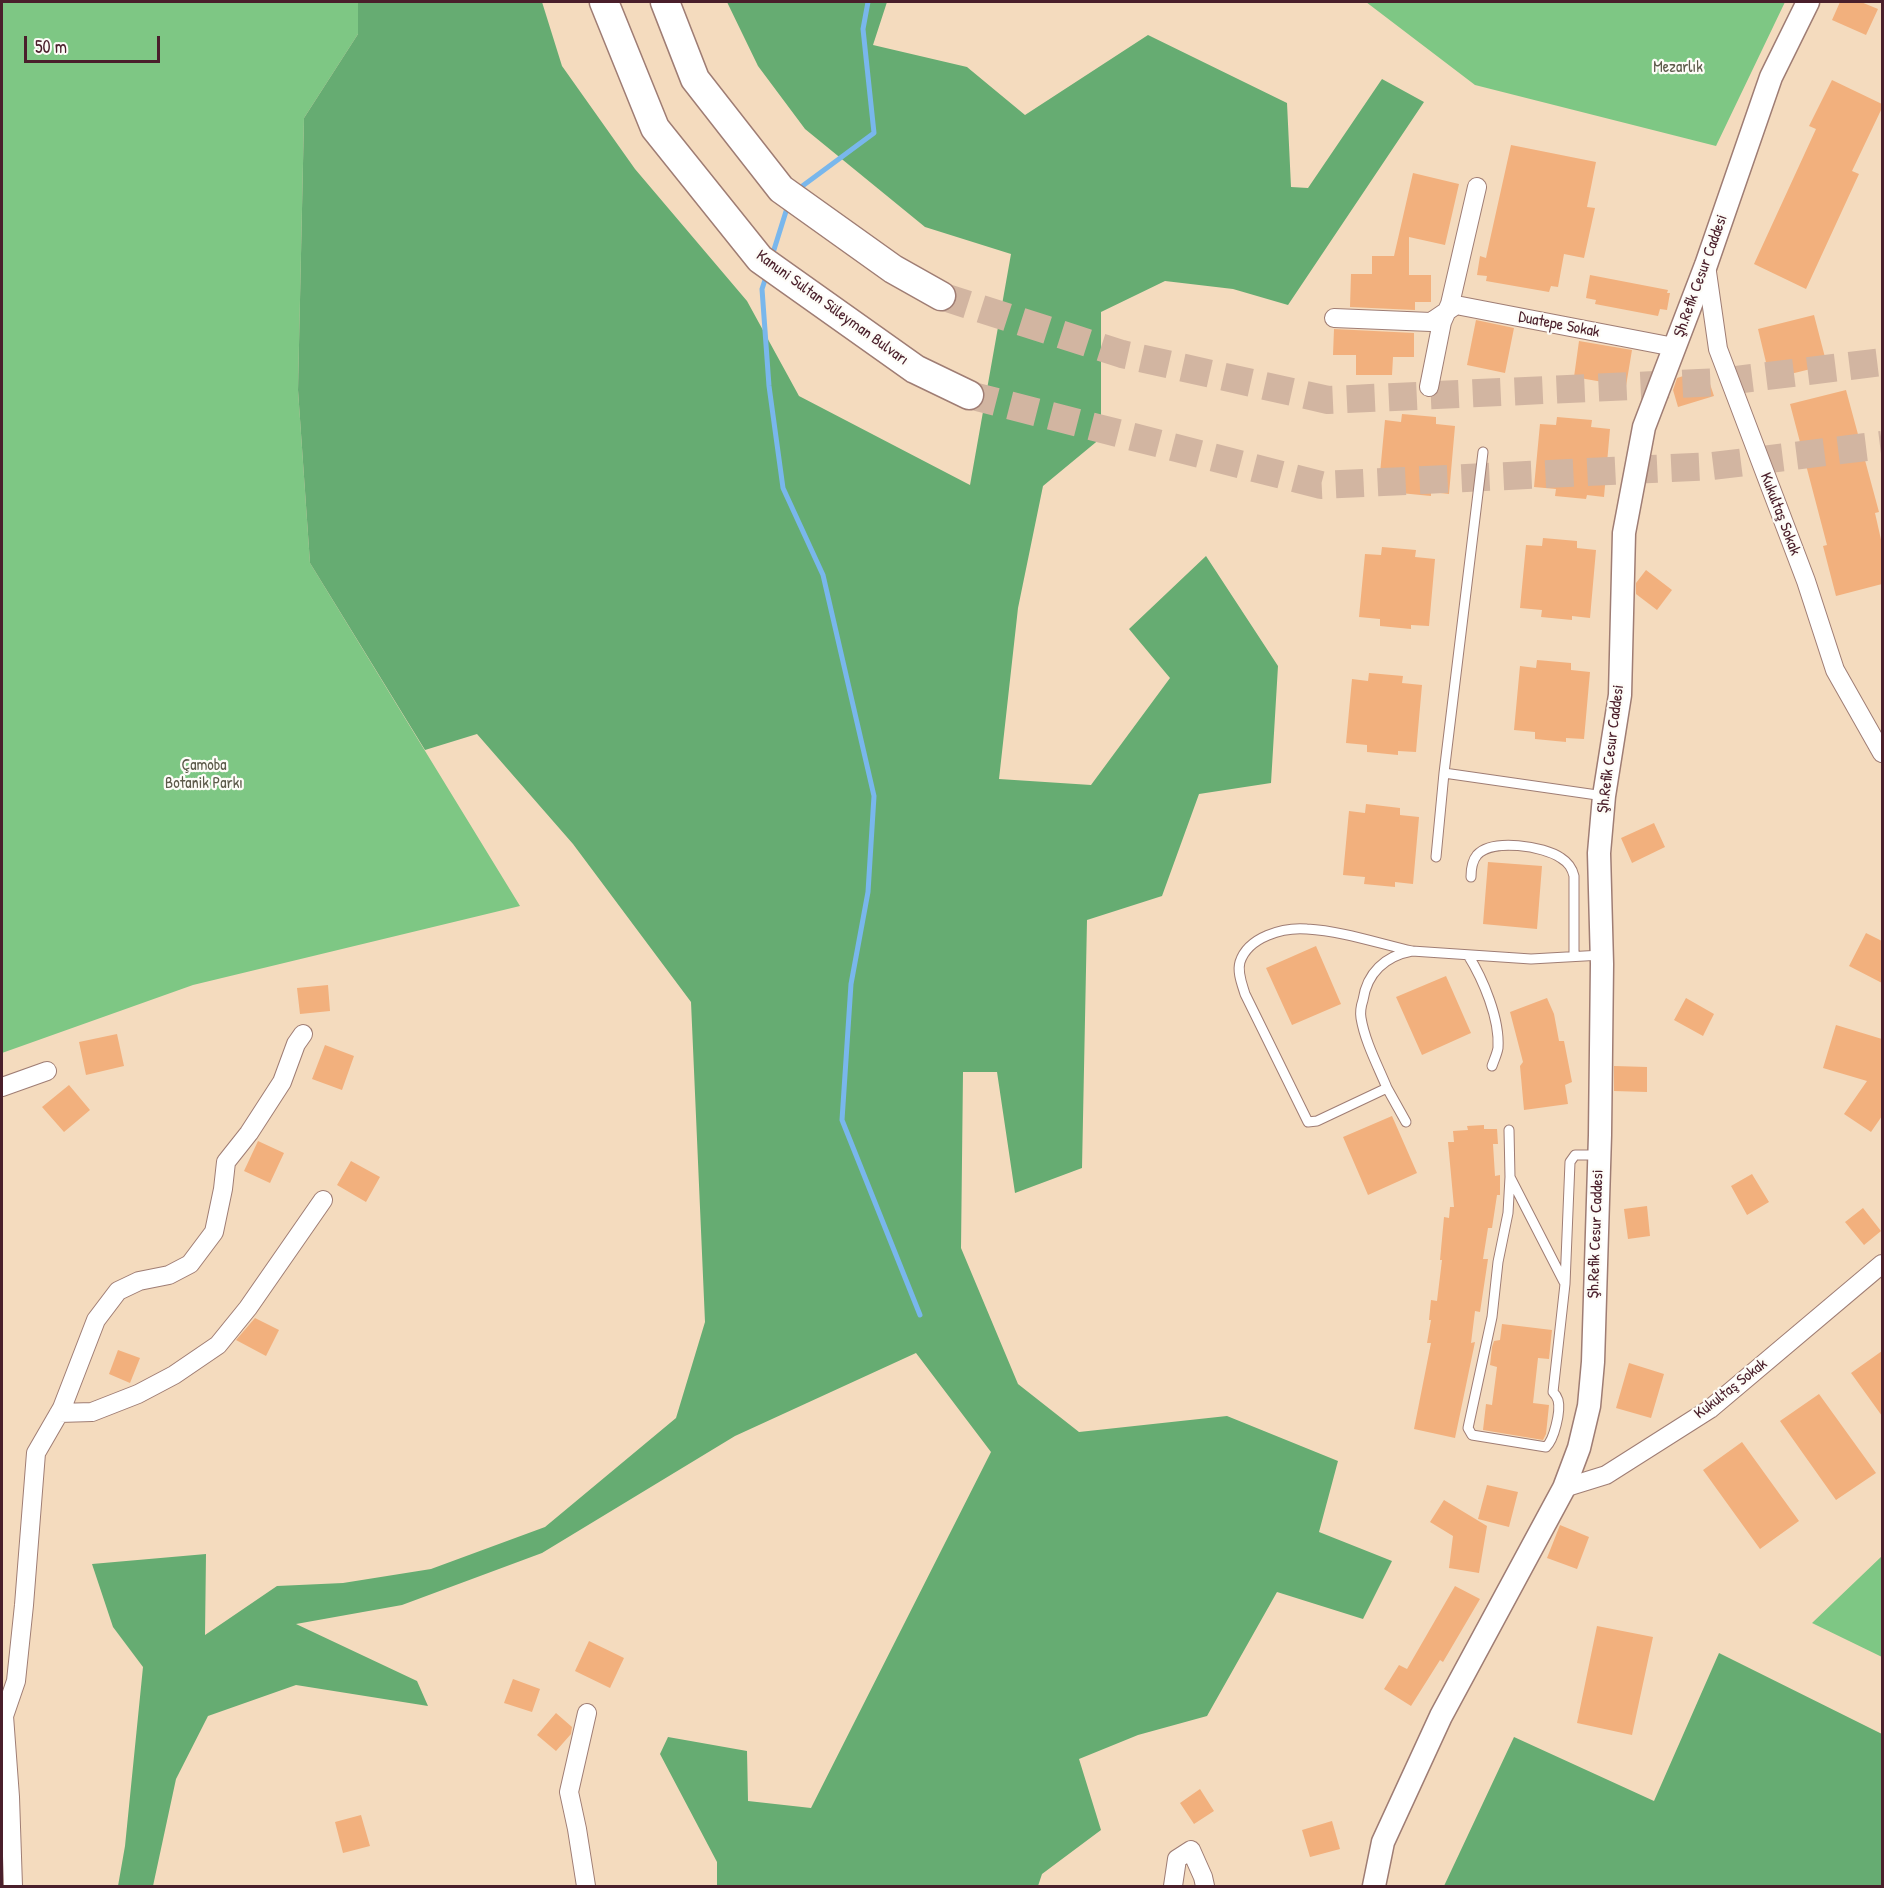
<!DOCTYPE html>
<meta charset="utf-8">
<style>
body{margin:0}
#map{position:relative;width:1884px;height:1888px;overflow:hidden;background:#f4dbbe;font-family:"Patrick Hand",sans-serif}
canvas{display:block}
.frame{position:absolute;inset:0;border:3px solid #4a1f2b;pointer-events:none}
.scale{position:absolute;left:24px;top:36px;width:136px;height:27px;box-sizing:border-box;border:3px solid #4a1f2b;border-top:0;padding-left:8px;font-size:18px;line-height:21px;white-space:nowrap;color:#4a1f2b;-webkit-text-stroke:4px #fdfcf7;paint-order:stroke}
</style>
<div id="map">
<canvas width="1884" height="1888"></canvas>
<div class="frame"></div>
<div class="scale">50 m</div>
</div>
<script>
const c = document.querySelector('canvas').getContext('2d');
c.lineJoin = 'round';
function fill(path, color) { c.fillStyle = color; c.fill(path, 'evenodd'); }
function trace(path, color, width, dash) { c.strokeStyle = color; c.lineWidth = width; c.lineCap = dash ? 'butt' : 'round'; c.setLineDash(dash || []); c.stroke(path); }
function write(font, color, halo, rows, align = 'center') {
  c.font = font + ' "Patrick Hand",sans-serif'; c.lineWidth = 4.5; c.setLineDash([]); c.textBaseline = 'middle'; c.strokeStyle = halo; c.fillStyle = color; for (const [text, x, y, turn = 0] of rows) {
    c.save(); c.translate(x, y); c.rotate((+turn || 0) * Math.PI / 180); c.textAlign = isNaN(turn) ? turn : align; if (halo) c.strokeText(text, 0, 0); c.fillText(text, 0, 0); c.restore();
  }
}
const green = new Path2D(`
 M2 2H358V34L304 118 298 390 310 563 520 906 193 985 2 1053Z
 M1366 2H1785L1716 146 1475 85Z
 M1882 1556V1657L1812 1623Z`);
const forest = new Path2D(`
 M358 2H542L562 66 635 169 747 301 799 396 970 485 1011 254 925 227 805 129 758 66 727 2H887L873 45 967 67 1025 115 1148 35 1287 103 1291 187 1308 188 1382 79 1424 102 1288 305 1233 289 1165 281 1101 312V438L1043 486 1018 608 999 779 1091 785 1170 678 1129 629 1206 556 1278 666 1271 783 1199 794 1162 896 1087 920 1082 1168 1015 1193 997 1072H963L961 1248 1018 1384 1079 1432 1227 1416 1338 1461 1319 1532 1392 1561 1363 1619 1277 1592 1207 1716 1138 1735 1079 1759 1101 1830 1042 1874 1038 1886H717V1862L660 1754 668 1737 747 1751 748 1801 811 1808 991 1452 916 1353 735 1436 542 1553 402 1605 296 1624 417 1681 428 1706 296 1685 208 1716 176 1779 153 1886H118L125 1846 143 1667 113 1627 92 1564 206 1554 205 1635 277 1586 343 1583 431 1569 545 1527 676 1418 705 1322 691 1002 573 844 477 734 425 750 310 563 298 390 304 118 358 34Z
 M1719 1653 1882 1734V1886H1444L1514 1737 1654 1801Z`);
const stream = new Path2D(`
 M797 190 874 133 863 29 868 2
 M772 256 788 205
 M767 274 762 289 769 386 783 488 823 575 874 796 868 892 851 984 842 1120 920 1315`);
const building = new Path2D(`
 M1840 2H1861L1878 9 1866 35 1832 20Z
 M1832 80 1882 104V108L1852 171 1859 174 1806 289 1754 264 1816 129 1809 126Z
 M1511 145 1596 162 1587 207 1595 208 1584 258 1564 254 1558 287 1551 286 1549 292 1486 281 1487 276 1477 275 1480 256 1486 258 1487 253Z
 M1413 173 1459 184 1445 245 1409 237V275H1431V302H1415V310L1350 307 1351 274H1372V256H1394Z
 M1590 275 1668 290 1667 293H1670L1667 310 1660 309 1658 316 1595 304 1596 300 1586 298Z
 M1814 315 1827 365 1770 379 1758 329Z
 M1476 320 1514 328 1505 373 1467 365Z
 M1334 329 1414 333V357H1393L1392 375H1356V355H1333Z
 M1579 341 1632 350 1626 386 1574 377Z
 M1705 369 1714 396 1678 407 1673 390 1677 378Z
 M1846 390 1879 512 1875 513 1882 544V584L1836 596 1823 546 1827 545 1790 404Z
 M1402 414 1436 417V424L1455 426 1449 494 1431 492V496L1400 493 1401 486 1379 484 1385 420 1401 422Z
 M1557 417 1592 420 1591 427 1610 429 1604 497 1587 495 1586 499 1555 496 1556 489 1534 487 1540 424 1556 425Z
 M1543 538 1577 541V548L1596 550 1590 618 1572 616V620L1541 617 1542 610 1520 608 1526 545 1542 546Z
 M1382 547 1416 550 1415 557 1435 559 1429 626 1411 625V629L1380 626V619L1359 617 1365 554 1381 555Z
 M1646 570 1672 590 1657 610 1636 594V583Z
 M1537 660 1571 663V670L1590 672 1584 739 1566 738V742L1535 739V732L1514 730 1520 666 1536 668Z
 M1369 673 1403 676 1402 683 1422 685 1416 752 1398 751V755L1367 752V745L1346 743 1352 679 1368 681Z
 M1366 804 1400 808V815L1419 817 1413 884 1395 882V887L1364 884 1365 877 1343 875 1349 811 1365 813Z
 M1654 823 1665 847 1632 863 1621 838Z
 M1488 862 1542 866 1537 929 1483 924Z
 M1866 933 1882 941V983L1849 966Z
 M1316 946 1341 1004 1292 1025 1266 968Z
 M1446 976 1471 1033 1422 1055 1396 997Z
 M328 985 330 1011 300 1014 297 988Z
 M1547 998 1554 1014 1559 1041H1564L1572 1082 1565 1085 1568 1104 1524 1110 1520 1066 1523 1062 1510 1012Z
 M1686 998 1714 1014 1703 1036 1674 1020Z
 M1836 1025 1882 1039V1116L1871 1132 1844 1114 1867 1081 1823 1068Z
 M117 1034 124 1066 86 1075 79 1042Z
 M325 1045 354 1056 342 1090 312 1079Z
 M1614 1066 1647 1067V1092L1614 1091Z
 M69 1085 90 1110 64 1132 42 1107Z
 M1392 1116 1417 1173 1368 1195 1343 1137Z
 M1484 1125V1129H1497L1498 1144H1493L1495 1176 1500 1175V1195H1497L1492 1228H1488L1483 1259H1488L1480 1312 1475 1311 1471 1343 1475 1342 1455 1438 1414 1429 1431 1343H1427L1431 1320H1429L1431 1300 1437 1301 1442 1260H1440L1444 1217 1449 1218 1450 1207H1454L1448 1142H1454L1453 1131 1468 1130 1467 1126Z
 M258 1141 284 1153 270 1183 244 1171Z
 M351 1161 380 1177 366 1202 337 1185Z
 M1752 1174 1769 1202 1747 1215 1731 1186Z
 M1647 1206 1650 1236 1628 1239 1624 1209Z
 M1863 1208 1881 1231 1864 1245 1845 1222Z
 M255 1318 279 1330 266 1356 236 1340Z
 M1502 1324 1552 1330 1549 1359 1538 1358 1533 1403 1549 1405 1546 1434 1543 1440 1483 1430 1486 1404 1492 1405 1497 1367 1490 1365 1492 1347 1494 1341 1500 1340Z
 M118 1350 140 1358 130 1383 109 1374Z
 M1882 1351V1416L1851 1373Z
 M1629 1363 1664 1374 1651 1418 1616 1408Z
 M1819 1394 1876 1473 1836 1500 1780 1421Z
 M1742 1442 1799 1521 1760 1549 1703 1470Z
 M1487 1485 1518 1492 1509 1527 1478 1519Z
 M1444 1500 1487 1526 1479 1573 1449 1568 1453 1536 1430 1522Z
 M1560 1525 1589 1537 1577 1569 1547 1558Z
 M1455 1586 1480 1599 1443 1662 1440 1660 1411 1706 1384 1689 1399 1665 1407 1669Z
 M1597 1626 1653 1637 1632 1735 1577 1723Z
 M589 1641 624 1658 610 1688 575 1671Z
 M513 1679 540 1689 532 1712 504 1703Z
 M556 1713 572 1727 571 1734 556 1751 537 1735Z
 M1200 1789 1214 1811 1194 1824 1180 1803Z
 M361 1815 370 1846 343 1853 335 1822Z
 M1332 1821 1340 1849 1310 1857 1302 1830Z`);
const primaryTunnel = new Path2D(`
 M941 296 1122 354 1328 400 1719 382 1882 362
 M969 395 1321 485 1713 466 1882 445`);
const service = new Path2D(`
 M1444 773 1604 796
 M1436 857 1444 773 1483 452
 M1471 877C1471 869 1472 861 1477 855 1492 838 1544 846 1561 858 1569 863 1572 868 1574 876V956
 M1412 951C1377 943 1342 931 1307 929 1283 927 1248 937 1240 962 1237 972 1242 984 1245 994L1308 1122 1317 1121 1387 1088C1378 1066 1365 1042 1361 1018 1360 1012 1361 1006 1363 1000 1367 973 1385 956 1412 951L1531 959 1602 955
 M1468 955C1483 979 1500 1019 1498 1048 1497 1054 1494 1060 1492 1066
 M1387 1088 1406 1122
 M1509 1130 1510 1177 1564 1282
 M1510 1177 1508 1213 1498 1262 1492 1317 1468 1428 1472 1435 1546 1447C1554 1440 1561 1411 1558 1400 1557 1397 1555 1394 1553 1392L1565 1284 1570 1162 1575 1155H1599`);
const minor = new Path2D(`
 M1706 265 1718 349 1806 581 1835 670 1882 753
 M1334 318 1431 322 1456 305 1674 347
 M1429 387 1442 322 1450 304 1477 187
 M2 1087 47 1071
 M59 1413 92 1412 138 1394 174 1375 218 1345 248 1308 323 1200
 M1564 1488 1606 1475 1710 1409 1882 1264
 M13 1886 10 1797 4 1716 16 1681 24 1605 36 1453 62 1408 96 1320 118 1291 139 1281 169 1275 190 1264 214 1232 223 1189 226 1162 249 1133 282 1082 296 1044 303 1034
 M586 1886 577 1829 569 1792 587 1713
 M1173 1886 1177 1859 1191 1850 1203 1877 1205 1886`);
const tertiary = new Path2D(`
 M1374 1886 1383 1842 1441 1716 1564 1488 1579 1448 1589 1406 1593 1362 1600 1135 1602 964 1599 853 1604 796 1620 695 1624 533 1644 427 1706 265 1771 77 1808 2`);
const primary = new Path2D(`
 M604 2 655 128 760 259 915 369 969 395
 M665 2 695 79 781 189 893 269 941 296`);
const parkNames = [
 ["Mezarlık",1678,68],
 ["Çamoba",204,766],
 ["Botanik Parkı",204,784]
];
const streetNames = [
 ["Şh.Refik Cesur Caddesi",1701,276,-70],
 ["Kanuni Sultan Süleyman Bulvarı",832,308,36],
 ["Duatepe Sokak",1559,325,11],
 ["Kukultaş Sokak",1780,514,69],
 ["Şh.Refik Cesur Caddesi",1611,749,-83],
 ["Şh.Refik Cesur Caddesi",1596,1234,-88],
 ["Kukultaş Sokak",1731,1389,-38]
];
fill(green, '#7ec784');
fill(forest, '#66ac72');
trace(stream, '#79b7ec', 5);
fill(building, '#f2b07d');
trace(primaryTunnel, '#d2b5a1', 28, [28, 14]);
trace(service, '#9f7d74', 11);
trace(minor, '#9f7d74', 20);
trace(tertiary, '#9f7d74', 25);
trace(primary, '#9f7d74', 31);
trace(service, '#fff', 9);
trace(minor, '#fff', 18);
trace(tertiary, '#fff', 22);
trace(primary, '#fff', 28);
write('16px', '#5c5a4a', '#fdfcf7', parkNames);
write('16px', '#4a1f2b', '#fdfcf7', streetNames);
</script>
